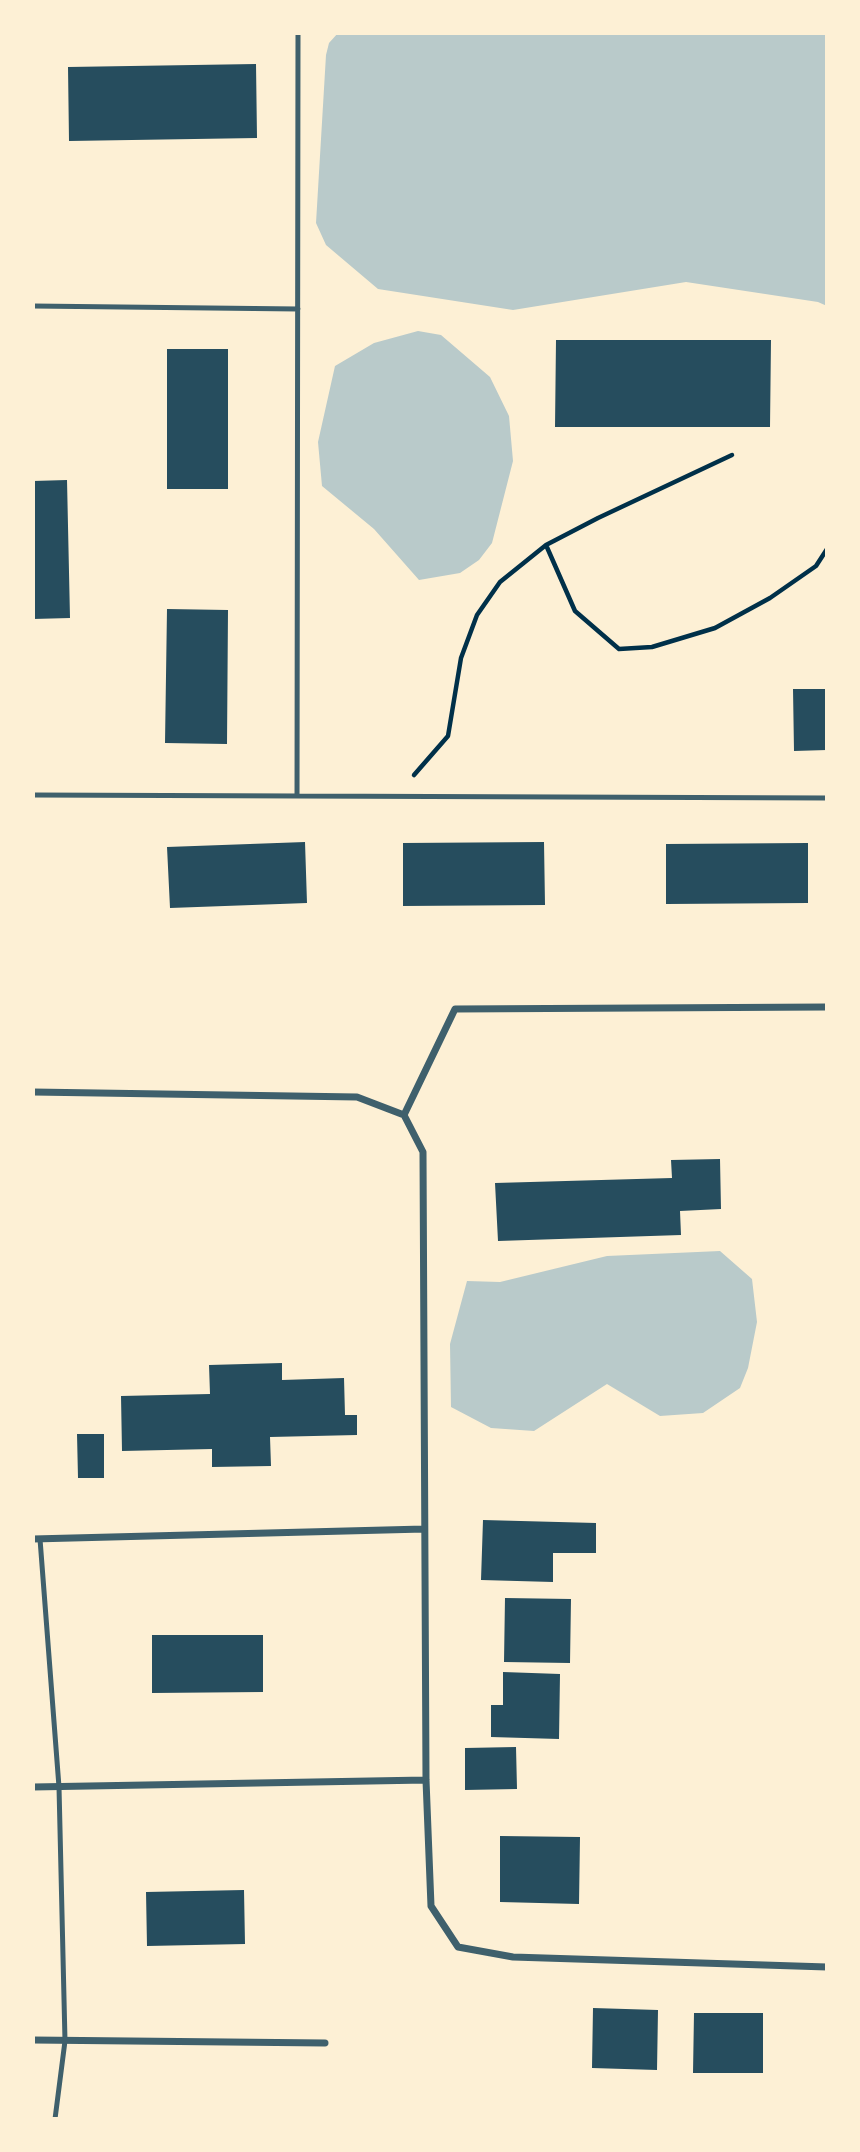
<!DOCTYPE html>
<style>
body{margin:0}
#map{position:relative;width:860px;height:2152px;overflow:hidden;background:#fdf0d5;font-family:Roboto,sans-serif}
canvas{display:block}
.frame{position:absolute;inset:0;border:35px solid #fdf0d5;pointer-events:none}
</style>
<div id="map">
<canvas width="860" height="2152"></canvas>
<div class="frame"></div>
</div>
<script>
const c = document.querySelector('canvas').getContext('2d');
c.lineJoin = 'round';
function fill(path, color) { c.fillStyle = color; c.fill(path, 'evenodd'); }
function trace(path, color, width, dash) { c.strokeStyle = color; c.lineWidth = width; c.lineCap = dash ? 'butt' : 'round'; c.setLineDash(dash || []); c.stroke(path); }
const green = new Path2D(`
 M338 33H827V306L818 302 686 282 513 310 378 289 326 245 316 223 326 55 329 43Z
 M418 331 441 335 490 377 509 416 513 461 492 543 479 560 460 573 419 580 374 529 322 486 318 442 335 366 374 343Z
 M720 1251 752 1279 757 1322 748 1368 740 1388 703 1413 660 1416 607 1384 534 1431 491 1428 451 1407 450 1344 467 1281 500 1282 607 1256Z`);
const building = new Path2D(`
 M256 64 257 138 69 141 68 67Z
 M556 340H771L770 427H555Z
 M167 349H228V489H167Z
 M67 480 70 618 33 619V481Z
 M167 609 228 610 227 744 165 743Z
 M793 689H827V750L794 751Z
 M305 842 307 903 170 908 167 847Z
 M544 842 545 905 403 906V843Z
 M808 843V903L666 904V844Z
 M720 1159 721 1209 680 1211 681 1235 498 1241 495 1183 672 1178 671 1160Z
 M282 1363V1380L344 1378 345 1415H357V1435L270 1437 271 1466 212 1467V1449L122 1451 121 1396 210 1394 209 1365Z
 M77 1434H104V1478H78Z
 M483 1520 596 1523V1553H553V1582L481 1580Z
 M505 1598 571 1599 570 1663 504 1662Z
 M152 1635H263V1692L152 1693Z
 M503 1672 560 1674 559 1739 491 1737V1705H503Z
 M516 1747 517 1789 465 1790V1748Z
 M500 1836 580 1837 579 1904 500 1902Z
 M244 1890 245 1944 147 1946 146 1892Z
 M593 2008 658 2010 657 2070 592 2068Z
 M694 2013H763V2073H693Z`);
const path = new Path2D(`
 M546 545 575 611 619 649 652 647 715 628 770 598 816 566 827 549
 M414 775 448 736 461 658 477 615 500 582 546 545 598 518 732 455`);
const service = new Path2D(`
 M33 306 298 309
 M33 795 827 798
 M297 796 298 33
 M40 1539 59 1787 65 2041 55 2119`);
const minor = new Path2D(`
 M33 1092 357 1097 404 1115 423 1152 426 1780 431 1906 458 1947 513 1957 827 1967
 M404 1115 455 1009 827 1007
 M33 1539 424 1529
 M33 1787 426 1780
 M33 2040 325 2043`);
fill(green, '#b9caca');
fill(building, '#264d5e');
trace(path, '#003049', 4.5);
trace(service, '#3f606c', 5);
trace(minor, '#3f606c', 7);
</script>
